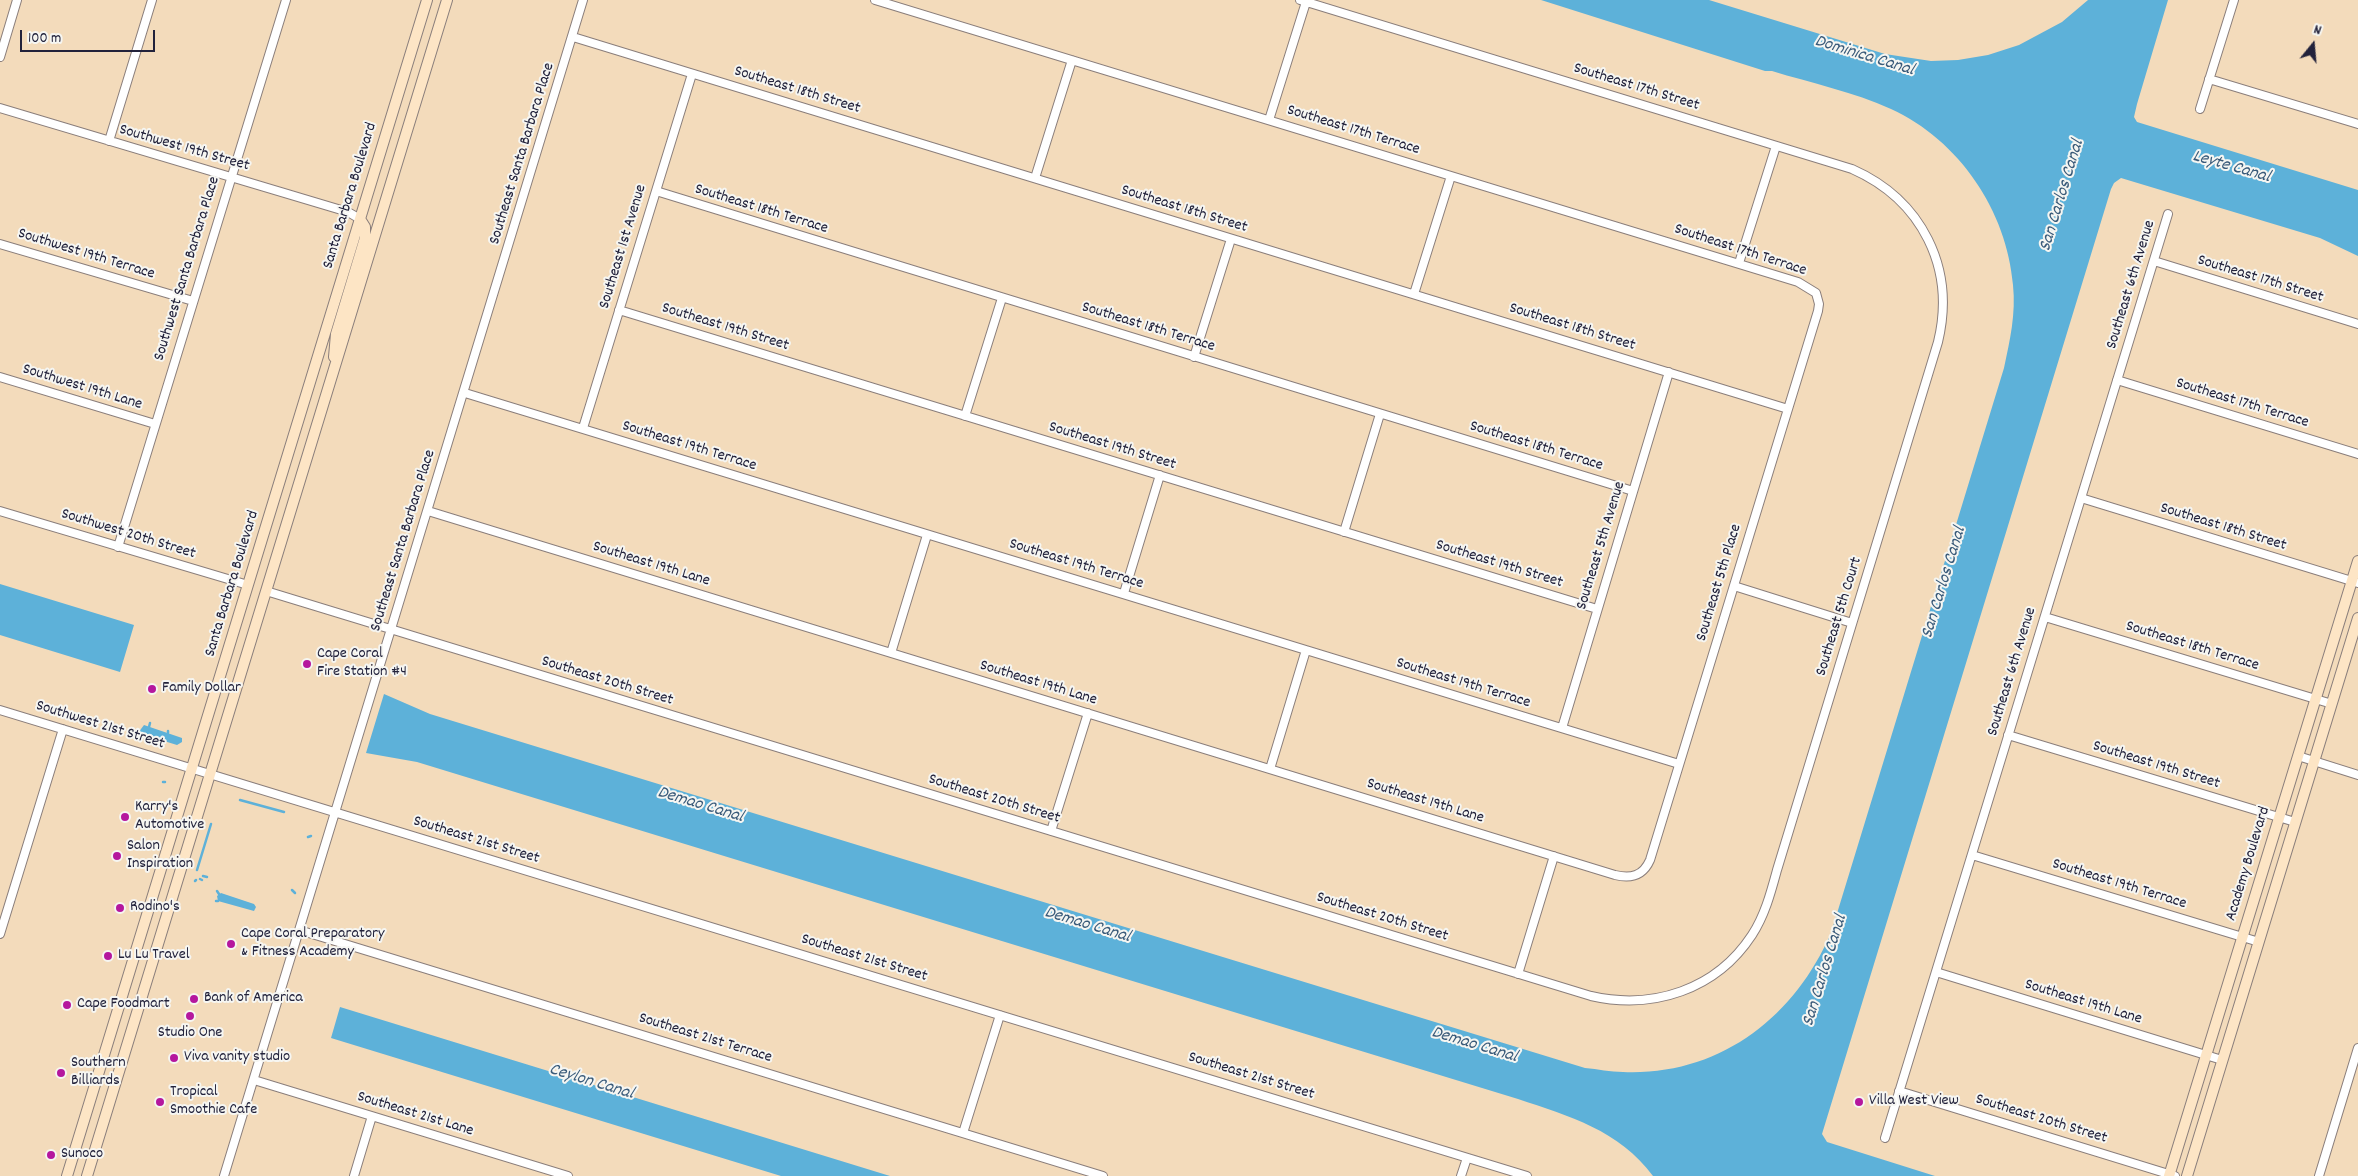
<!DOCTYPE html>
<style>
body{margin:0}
#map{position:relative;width:2358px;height:1176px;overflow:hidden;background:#f3dbbb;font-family:Dekko,sans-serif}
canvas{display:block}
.north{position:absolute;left:2288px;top:20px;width:50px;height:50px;-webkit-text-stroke:4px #f6f6f2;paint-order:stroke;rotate:17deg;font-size:14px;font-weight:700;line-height:20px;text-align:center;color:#22223b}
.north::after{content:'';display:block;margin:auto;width:18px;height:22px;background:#22223b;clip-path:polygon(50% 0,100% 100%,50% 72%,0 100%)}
.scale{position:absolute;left:20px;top:30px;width:135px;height:22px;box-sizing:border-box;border:2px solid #22223b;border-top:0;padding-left:6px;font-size:15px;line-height:18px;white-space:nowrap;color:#22223b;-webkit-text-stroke:4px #f6f6f2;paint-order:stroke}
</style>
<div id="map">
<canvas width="2358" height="1176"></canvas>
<div class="north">N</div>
<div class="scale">100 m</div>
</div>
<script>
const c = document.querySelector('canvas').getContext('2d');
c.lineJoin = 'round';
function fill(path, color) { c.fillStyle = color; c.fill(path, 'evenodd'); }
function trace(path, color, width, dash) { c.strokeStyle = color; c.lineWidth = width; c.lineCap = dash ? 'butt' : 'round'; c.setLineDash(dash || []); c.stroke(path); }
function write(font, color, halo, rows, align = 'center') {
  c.font = font + ' Dekko,sans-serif'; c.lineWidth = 4; c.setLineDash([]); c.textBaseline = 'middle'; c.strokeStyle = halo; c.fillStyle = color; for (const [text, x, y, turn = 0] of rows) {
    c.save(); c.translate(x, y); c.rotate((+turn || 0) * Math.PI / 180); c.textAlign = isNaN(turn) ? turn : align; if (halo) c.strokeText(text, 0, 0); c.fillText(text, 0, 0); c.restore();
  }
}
const water = new Path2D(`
 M1541 0H1709L1885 54 1931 61 1958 60 1988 55 2019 45 2062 22 2088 0H2168L2137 104 2134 117 2137 122 2358 190V256L2320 238 2121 178 2114 183 2111 189 1822 1134 1827 1142 1935 1176H1653C1619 1130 1569 1116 1518 1099L417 762 366 753 384 694 430 714 1585 1068C1598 1069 1610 1072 1623 1072 1719 1076 1794 1018 1831 933L2004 368C2010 340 2016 314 2013 285 2007 211 1959 140 1891 109 1854 92 1811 83 1772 71H1765Z
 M0 584 134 625 120 672 0 635Z
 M144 725 182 738V742L177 745 138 733Z
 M221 893 254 904 256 907 254 911 218 901 217 896Z
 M340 1007 890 1176H781L331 1038Z`);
const stream = new Path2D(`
 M149 727 150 723
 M168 733V731
 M163 782H165
 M240 800 284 812
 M308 837 311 836
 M197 870 211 824
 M203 876 207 877
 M200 879 202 880
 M195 881 196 880
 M292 890 295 893
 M217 891 219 894
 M216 901H218`);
const street = new Path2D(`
 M573 37 1788 409
 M0 57 17 0
 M2209 79 2358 124
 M0 108 348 212 360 219
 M2200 109 2234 0
 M1269 120 1306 2
 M109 141 152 0
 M1035 178 1072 60
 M656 191 1633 491
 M0 244 193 301
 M2154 261 2358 324
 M1739 263 1776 146
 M1414 294 1451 176
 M619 310 1597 609
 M1194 357 1231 239
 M0 377 155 424
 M2117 380 2358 454
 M465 393 1679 764
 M965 416 1002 298
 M583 428 692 74
 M2081 498 2358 583
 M0 511 248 585
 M428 511 1615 875C1631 879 1643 876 1650 860L1818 311 1819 304 1816 293 1798 282 875 0
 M1344 532 1380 414
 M118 547 286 0
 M1734 586 1852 623
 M266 591 1591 996C1653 1010 1716 990 1752 935 1765 915 1771 892 1777 870L1938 342C1956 268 1922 200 1852 169L1300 0
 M1124 593 1160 475
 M2045 617 2332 704
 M891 653 927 535
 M0 710 1527 1176
 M1562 728 1669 372
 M2008 735 2295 822
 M2298 756 2358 775
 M1270 769 1306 650
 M1051 831 1088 713
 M1972 855 2259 942
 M299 930 1103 1176
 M0 934 63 729
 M1936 972 2222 1060
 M1518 974 1554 856
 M254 1080 568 1176
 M1899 1091 2175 1176
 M963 1133 1000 1015
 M1885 1138 2168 214
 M224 1176 583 0
 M354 1176 372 1116
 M1461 1176 1467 1158
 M2319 1176 2358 1048`);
const secondary = new Path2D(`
 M334 357 336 334 365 238V227L360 219
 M67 1176 427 0
 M87 1176 447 0
 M2169 1176 2358 561
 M2187 1176 2358 618`);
const markers = [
 [307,664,5,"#b5179e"],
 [152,689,5,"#b5179e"],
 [125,817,5,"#b5179e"],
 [117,856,5,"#b5179e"],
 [120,908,5,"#b5179e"],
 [231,944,5,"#b5179e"],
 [108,956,5,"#b5179e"],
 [194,999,5,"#b5179e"],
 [67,1005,5,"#b5179e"],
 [190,1016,5,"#b5179e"],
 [174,1058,5,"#b5179e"],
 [61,1073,5,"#b5179e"],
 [160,1102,5,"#b5179e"],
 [1859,1102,5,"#b5179e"],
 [51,1155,5,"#b5179e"]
];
const streetNames = [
 ["Southeast 17th Street",1636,88,17],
 ["Southeast 18th Street",797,91,17],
 ["Southeast 17th Terrace",1353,131,17],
 ["Southwest 19th Street",184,149,16],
 ["Southeast Santa Barbara Place",523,154,-73],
 ["Santa Barbara Boulevard",351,196,-73],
 ["Southeast 18th Terrace",761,210,17],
 ["Southeast 18th Street",1184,210,17],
 ["Southeast 1st Avenue",624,247,-73],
 ["Southeast 17th Terrace",1740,251,18],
 ["Southwest 19th Terrace",86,255,17],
 ["Southwest Santa Barbara Place",188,269,-73],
 ["Southeast 17th Street",2260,280,17],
 ["Southeast 6th Avenue",2132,285,-73],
 ["Southeast 19th Street",725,328,17],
 ["Southeast 18th Terrace",1148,328,17],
 ["Southeast 18th Street",1572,328,17],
 ["Southwest 19th Lane",82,388,17],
 ["Southeast 17th Terrace",2242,404,17],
 ["Southeast 19th Terrace",689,447,17],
 ["Southeast 19th Street",1112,447,17],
 ["Southeast 18th Terrace",1536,447,17],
 ["Southeast 18th Street",2223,528,17],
 ["Southwest 20th Street",128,535,17],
 ["Southeast Santa Barbara Place",404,541,-73],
 ["Southeast 5th Avenue",1602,546,-73],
 ["Southeast 19th Lane",651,565,17],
 ["Southeast 19th Terrace",1076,565,17],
 ["Southeast 19th Street",1499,565,17],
 ["Southeast 5th Place",1720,583,-73],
 ["Santa Barbara Boulevard",233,584,-73],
 ["Southeast 5th Court",1840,617,-73],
 ["Southeast 18th Terrace",2192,647,17],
 ["Southeast 6th Avenue",2013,672,-73],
 ["Southeast 20th Street",607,682,17],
 ["Southeast 19th Lane",1038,684,17],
 ["Southeast 19th Terrace",1463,684,17],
 ["Southwest 21st Street",100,726,17],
 ["Southeast 19th Street",2156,766,17],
 ["Southeast 20th Street",994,800,17],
 ["Southeast 19th Lane",1425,802,17],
 ["Southeast 21st Street",476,841,17],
 ["Academy Boulevard",2249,864,-73],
 ["Southeast 19th Terrace",2119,885,17],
 ["Southeast 20th Street",1382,918,17],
 ["Southeast 21st Street",864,959,17],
 ["Southeast 19th Lane",2083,1003,17],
 ["Southeast 21st Terrace",705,1039,17],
 ["Southeast 21st Street",1251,1077,17],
 ["Southeast 21st Lane",415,1115,17],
 ["Southeast 20th Street",2041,1120,17]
];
const poiNames = [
 ["Cape Coral",317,655],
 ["Fire Station #4",317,673],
 ["Family Dollar",162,689],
 ["Karry's",135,808],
 ["Automotive",135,826],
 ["Salon",127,847],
 ["Inspiration",127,865],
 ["Rodino's",130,908],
 ["Cape Coral Preparatory",241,935],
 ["& Fitness Academy",241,953],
 ["Lu Lu Travel",118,956],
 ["Bank of America",204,999],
 ["Cape Foodmart",77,1005],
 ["Studio One",190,1034,"center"],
 ["Viva vanity studio",184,1058],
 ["Southern",71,1064],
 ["Billiards",71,1082],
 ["Tropical",170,1093],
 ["Smoothie Cafe",170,1111],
 ["Villa West View",1869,1102],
 ["Sunoco",61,1155]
];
const waterNames = [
 ["Dominica Canal",1864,57,17],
 ["Leyte Canal",2231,168,16],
 ["San Carlos Canal",2063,196,-73],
 ["San Carlos Canal",1945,583,-73],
 ["Demao Canal",700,806,17],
 ["Demao Canal",1087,926,17],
 ["San Carlos Canal",1826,971,-73],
 ["Demao Canal",1474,1046,17],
 ["Ceylon Canal",591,1083,17]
];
fill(water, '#5db1d9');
trace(stream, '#5db1d9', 2.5);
trace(street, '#8a7e7b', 10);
trace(secondary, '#8a7e7b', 12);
trace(street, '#fff', 8);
trace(secondary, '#fde5c5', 10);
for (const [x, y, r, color] of markers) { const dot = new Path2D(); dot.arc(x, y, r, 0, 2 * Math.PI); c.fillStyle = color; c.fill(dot); trace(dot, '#f6f6f2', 2); }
write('16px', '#22223b', '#f6f6f2', streetNames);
write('16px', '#22223b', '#f6f6f2', poiNames, 'left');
write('italic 18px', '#3a5b7a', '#f6f6f2', waterNames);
</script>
